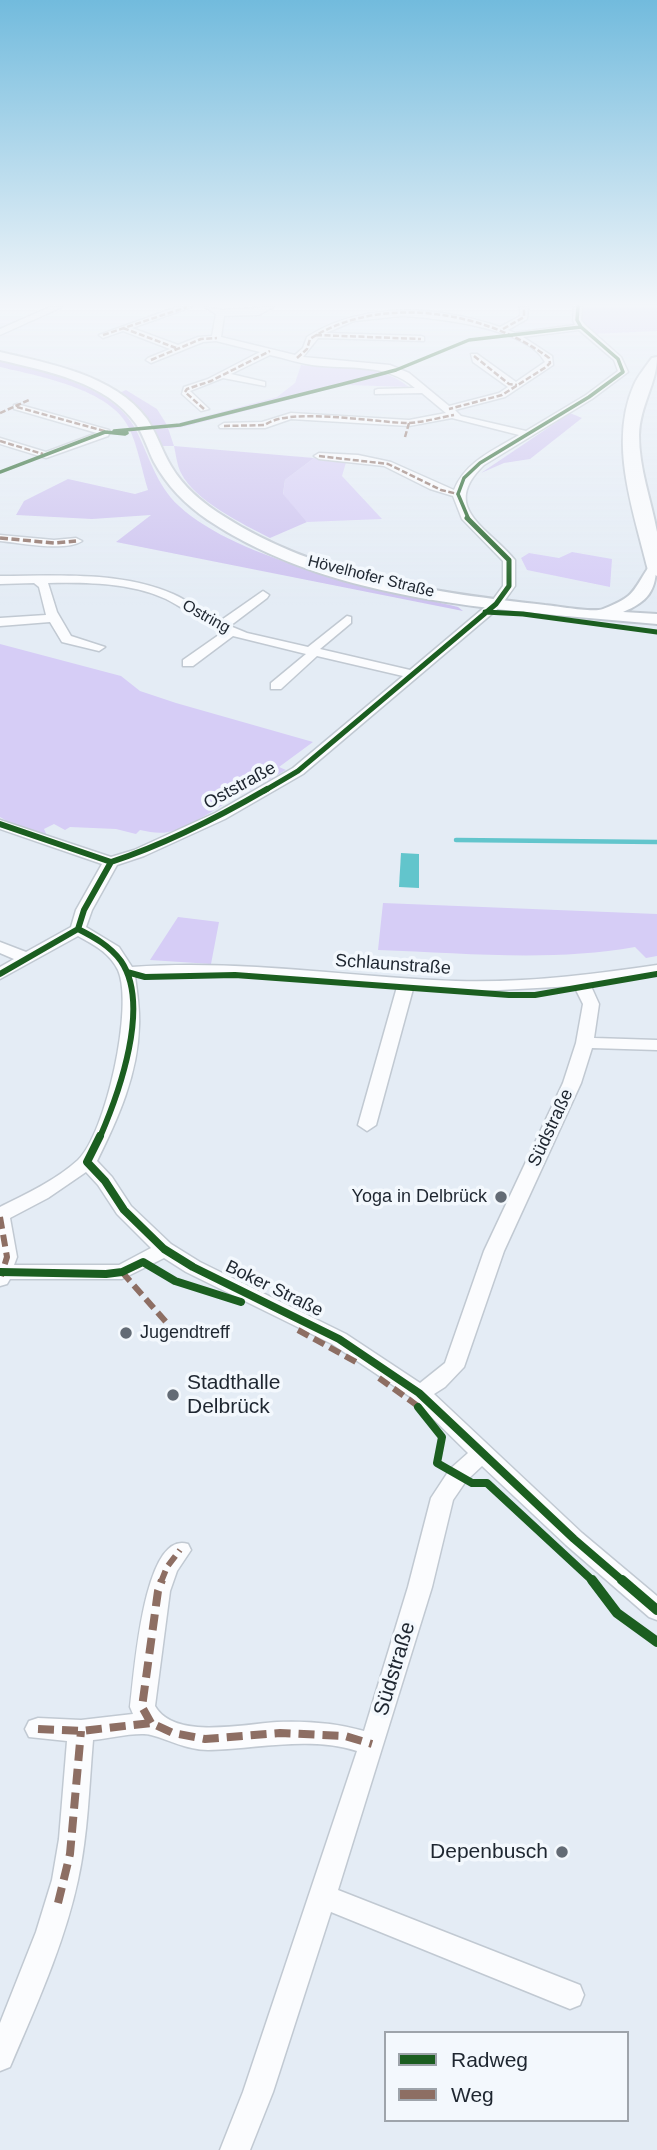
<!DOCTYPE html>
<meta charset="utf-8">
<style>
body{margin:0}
#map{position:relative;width:657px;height:2150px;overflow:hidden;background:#e4ecf5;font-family:Helvetica,sans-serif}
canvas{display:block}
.legend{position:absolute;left:384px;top:2031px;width:245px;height:91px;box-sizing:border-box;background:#f3f8fd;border:2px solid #9ea4ab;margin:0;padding:9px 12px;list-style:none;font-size:21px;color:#1e2630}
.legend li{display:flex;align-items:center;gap:14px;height:35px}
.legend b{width:35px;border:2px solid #9ea4ab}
</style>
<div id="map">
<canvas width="657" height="2150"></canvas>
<ul class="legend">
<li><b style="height:9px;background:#1b5e20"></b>Radweg</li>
<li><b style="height:9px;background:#8d6e63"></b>Weg</li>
</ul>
</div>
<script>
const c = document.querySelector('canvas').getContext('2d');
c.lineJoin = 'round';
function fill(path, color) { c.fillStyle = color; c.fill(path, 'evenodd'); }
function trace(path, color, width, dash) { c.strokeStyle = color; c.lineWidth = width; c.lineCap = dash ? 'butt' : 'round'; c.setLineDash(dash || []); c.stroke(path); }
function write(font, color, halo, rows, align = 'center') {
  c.font = font + ' Helvetica,sans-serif'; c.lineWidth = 7; c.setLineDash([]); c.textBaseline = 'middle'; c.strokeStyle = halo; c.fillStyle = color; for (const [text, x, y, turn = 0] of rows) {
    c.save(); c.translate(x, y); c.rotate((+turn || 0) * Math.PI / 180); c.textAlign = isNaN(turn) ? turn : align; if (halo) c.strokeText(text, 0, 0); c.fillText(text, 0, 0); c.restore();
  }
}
const green = new Path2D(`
 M582 307H657V331L594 334 582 320Z
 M301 365C339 368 378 362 409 387L346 385 183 427 169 429 168 426 277 397 295 383Z
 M314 458 347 459 342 476 382 519 307 522 283 495 285 480Z
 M572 552 612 559 610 587 527 570 521 558 529 553 559 558Z
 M0 644 121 676 140 691 176 703 313 742 279 767 286 770 243 794 239 793C228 803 182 831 168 832 159 834 150 832 140 830L136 834 116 829 70 827 65 830 54 824 44 829 48 838 15 826 0 817Z
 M383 903 657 914V956L646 958 635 947C551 962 464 953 378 950Z
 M178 917 219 922 211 964 150 960Z`);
const forest = new Path2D(`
 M0 361C42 371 113 386 135 428 149 455 156 485 179 506 240 562 377 587 458 607L463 611 116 542 151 515 92 519 16 515 24 501 68 479 135 494 148 490C142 471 138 447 129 428 111 389 38 376 0 367Z
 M126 390 157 409 167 425 153 426 132 401 119 393Z
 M570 413 582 418 530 459 504 463 481 473Z
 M168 428 174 446 314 458 285 480 283 494 307 522 270 538C243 524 195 501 181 473 177 465 176 455 174 446H161L154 429Z`);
const water = new Path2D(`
 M401 853 419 854V888L399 887Z`);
const stream = new Path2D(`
 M456 840 657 842`);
const street = new Path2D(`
 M50 307H62L0 335V329Z
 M177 307H191L132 328 178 345 198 337 212 336 216 314 205 307 222 310 273 307 259 315 224 316 221 337 295 355 303 348 307 337C363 301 438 306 500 327L520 316V307H528L527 319 508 330 515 333 575 325 573 320 574 307H582L581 320 585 325 621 357 628 372 592 399 484 465C439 508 488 527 515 560V586L500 607 303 774 225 819 144 856 117 865 92 910 86 927 119 947 132 967C241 959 348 977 456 981 523 983 590 975 657 965V975L590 984 599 1004 594 1038 657 1040V1050L592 1048 581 1083 504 1251 464 1367 445 1387 434 1394 582 1533 657 1596V1620L649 1617 566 1545 482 1466 466 1481 453 1500 432 1587 338 1890 580 1985 584 1995 580 2005 570 2009 331 1912 273 2092 250 2150H220L243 2092 357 1751C309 1736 257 1749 208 1750 187 1750 170 1740 151 1735 138 1731 107 1739 93 1740 89 1787 88 1834 78 1880 64 1945 36 2006 10 2067L0 2071V2023L36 1932 52 1880 59 1839 67 1741 29 1737 25 1729 29 1721 38 1718 81 1720 133 1714 130 1707C134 1678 143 1529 188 1544L191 1550 177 1571 170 1591 155 1706C174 1740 244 1724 277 1722 305 1721 337 1723 364 1731L408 1587 431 1498 450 1469 468 1453 412 1398 332 1344 186 1272 164 1258 122 1279H10L7 1284 0 1286V1207C26 1194 56 1180 78 1160 106 1133 134 1006 118 970 109 952 94 945 78 936L0 979V967L14 959 0 953V942L26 952 71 927 76 910 102 864 0 829V820L111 857 134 850 215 813 293 768 403 676 317 656 281 689H271V683L306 654 233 636 193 666H183V660L223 632C202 623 186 609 166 599 132 583 86 582 48 583L57 612 71 636 105 647 99 651 66 643 62 642 50 622 0 626V618L46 615 39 587 34 583 0 584V576C57 576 120 571 173 594 190 601 203 614 220 621L263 591 269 595 267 598 230 626 247 633 308 647 347 616 351 617V623L320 649 410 670 492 601 503 586V561L462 519 453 496 430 489 384 466 319 459 314 456 319 453 358 455 391 462 454 490C465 462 494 450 519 435L452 418 409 426 291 419 265 428H220L219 426 224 423 262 422 291 413 409 420 446 413 422 393 375 394V390L378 389 415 388C385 362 349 370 312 365 298 363 284 358 270 355L231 374 265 382V386L223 378 190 391 209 409 201 411 182 394 184 387 208 379 260 352 216 341 203 342 151 363 146 360 148 358 170 349 123 331 103 338 99 335ZM402 316C437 318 528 328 545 362L516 382 477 354H471L473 362 508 387 499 393 449 406 409 373 390 365 303 357 318 338 424 341V337L421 336 326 333 354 321ZM579 330 614 360 618 371 586 395 526 431 461 416 455 410 505 397 553 365 552 356 523 337ZM168 974 250 975 397 987 358 1125 367 1131 376 1125 413 989 481 991 574 986 583 1004 576 1043 563 1083 484 1251 445 1363 420 1383 346 1334 200 1262 171 1244 131 1206 112 1177 97 1161C118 1119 138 1074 139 1026 140 1010 137 992 135 976ZM86 1172 98 1185 117 1214 151 1248 119 1265H14L17 1257 10 1218 48 1198Z
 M17 404 109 430 110 432 108 436 46 458 0 444V438L46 452 97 433 14 409V405Z
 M0 535 54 540 76 538 82 541C65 552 21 543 0 541Z`);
const secondary = new Path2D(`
 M0 352C50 364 115 375 147 419 157 434 162 451 171 466 184 488 204 504 225 517 319 577 436 593 545 605 557 606 593 613 603 609 636 596 632 592 650 565L656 563C657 591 647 602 623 612L657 614V624C510 610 335 605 208 520 186 505 167 486 154 462 148 450 144 436 136 424 107 382 46 371 0 360Z`);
const primary = new Path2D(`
 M657 357C657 383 640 405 639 435 639 469 651 499 657 532 657 546 657 562 657 576L648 570C634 512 608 443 634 385 638 376 646 366 652 358Z`);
const quietFar3 = new Path2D(`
 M123 328 176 348
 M503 329 524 317V307
 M103 335 187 307
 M316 335 421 339
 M474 356 509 384 517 385
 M297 358 307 349 310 339C379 294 485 310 549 358L550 363 546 367 502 395 449 409
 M151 360 201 339 217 338
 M17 407 108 432
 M204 409 185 392 187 389 211 381 270 351
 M0 413 31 399
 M224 426 265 425C287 407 375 422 405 423 421 423 438 418 454 415
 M405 437 409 423
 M0 441 43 454
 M319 456 388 464 441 490 458 494`);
const quietFar2 = new Path2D(`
 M0 538 54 543 76 541`);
const quietFar1 = new Path2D(`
 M0 1217 7 1257 1 1276
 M122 1272 166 1322
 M298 1330 356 1362
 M379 1378 422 1409
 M161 1582 167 1567 180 1550`);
const quiet = new Path2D(`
 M151 1723 142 1707 158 1591 162 1580
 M38 1729 81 1731 151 1723 173 1733 205 1739 280 1733 345 1736 372 1744
 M58 1903 70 1854 81 1731`);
const cyclewayFar4 = new Path2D(`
 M0 472 105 432 125 434 127 433 114 431 180 425 343 384 396 370 469 340 581 327
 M469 520 458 494 464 478 480 463 589 397 623 372 618 359 581 327 577 320 578 307`);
const cyclewayFar3 = new Path2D(`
 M485 612 523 614 657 632
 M264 791 298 771 496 604 509 586V560L467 518`);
const cyclewayFar2 = new Path2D(`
 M0 824 111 862
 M78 929C94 937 110 946 121 961 151 1005 119 1093 100 1137
 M78 929 84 910 111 862C166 844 217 818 267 789
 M127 972 145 977 235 975 509 995H535L657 974
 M0 974 78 929`);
const cyclewayFar1 = new Path2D(`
 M100 1136 87 1162 105 1181 124 1210 164 1249 193 1267 339 1339 419 1393 574 1539 624 1582
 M0 1272 106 1274 122 1272 143 1262 175 1281 241 1302
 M418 1407 442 1437 437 1463 472 1483H487L594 1582`);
const cycleway = new Path2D(`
 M592 1580 617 1613 657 1642
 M622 1580 657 1610`);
const markers = [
 [501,1197,7,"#636b75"],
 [126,1333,7,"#636b75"],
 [173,1395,7,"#636b75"],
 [562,1852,7,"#636b75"]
];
const farStreetnames = [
 ["Hövelhofer Straße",371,577,14],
 ["Ostring",206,617,29]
];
const streetNames = [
 ["Oststraße",240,786,-29],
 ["Schlaunstraße",393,965,4],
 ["Südstraße",551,1128,-65],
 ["Boker Straße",274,1289,26]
];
const poiNames = [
 ["Yoga in Delbrück",487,1197],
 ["Jugendtreff",140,1333,"left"]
];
const nearPoinames = [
 ["Stadthalle",187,1383],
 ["Delbrück",187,1407],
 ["Depenbusch",548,1852,"right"]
];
const nearStreetnames = [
 ["Südstraße",395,1669,-73]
];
fill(green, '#d6cdf6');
fill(forest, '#cdc2f0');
fill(water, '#62c5cc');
trace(stream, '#62c5cc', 4.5);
trace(street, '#c1c9d2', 3);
trace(secondary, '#c1c9d2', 4);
trace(primary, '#c1c9d2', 4);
fill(street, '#fbfcfe');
fill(secondary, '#fbfcfe');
fill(primary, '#fbfcfe');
trace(quietFar3, '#8d6e63', 2.5, [6, 2.5]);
trace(quietFar2, '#8d6e63', 3.5, [8, 3.5]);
trace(quietFar1, '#8d6e63', 6, [12, 6]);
trace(quiet, '#8d6e63', 8, [16, 8]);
trace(cyclewayFar4, '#1b5e20', 3.5);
trace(cyclewayFar3, '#1b5e20', 5);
trace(cyclewayFar2, '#1b5e20', 6);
trace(cyclewayFar1, '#1b5e20', 8);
trace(cycleway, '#1b5e20', 10);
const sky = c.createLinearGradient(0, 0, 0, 608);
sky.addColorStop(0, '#72bbdd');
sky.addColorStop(0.5, '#f3f6fa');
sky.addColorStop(1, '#f3f6fa00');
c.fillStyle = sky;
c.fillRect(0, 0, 657, 608);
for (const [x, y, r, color] of markers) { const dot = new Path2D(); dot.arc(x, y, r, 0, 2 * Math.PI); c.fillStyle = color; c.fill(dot); trace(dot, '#f3f8fd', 2.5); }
write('16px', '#1e2630', '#f3f8fd', farStreetnames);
write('18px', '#1e2630', '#f3f8fd', streetNames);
write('18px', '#1e2630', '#f3f8fd', poiNames, 'right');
write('21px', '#1e2630', '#f3f8fd', nearPoinames, 'left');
write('21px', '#1e2630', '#f3f8fd', nearStreetnames);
</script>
